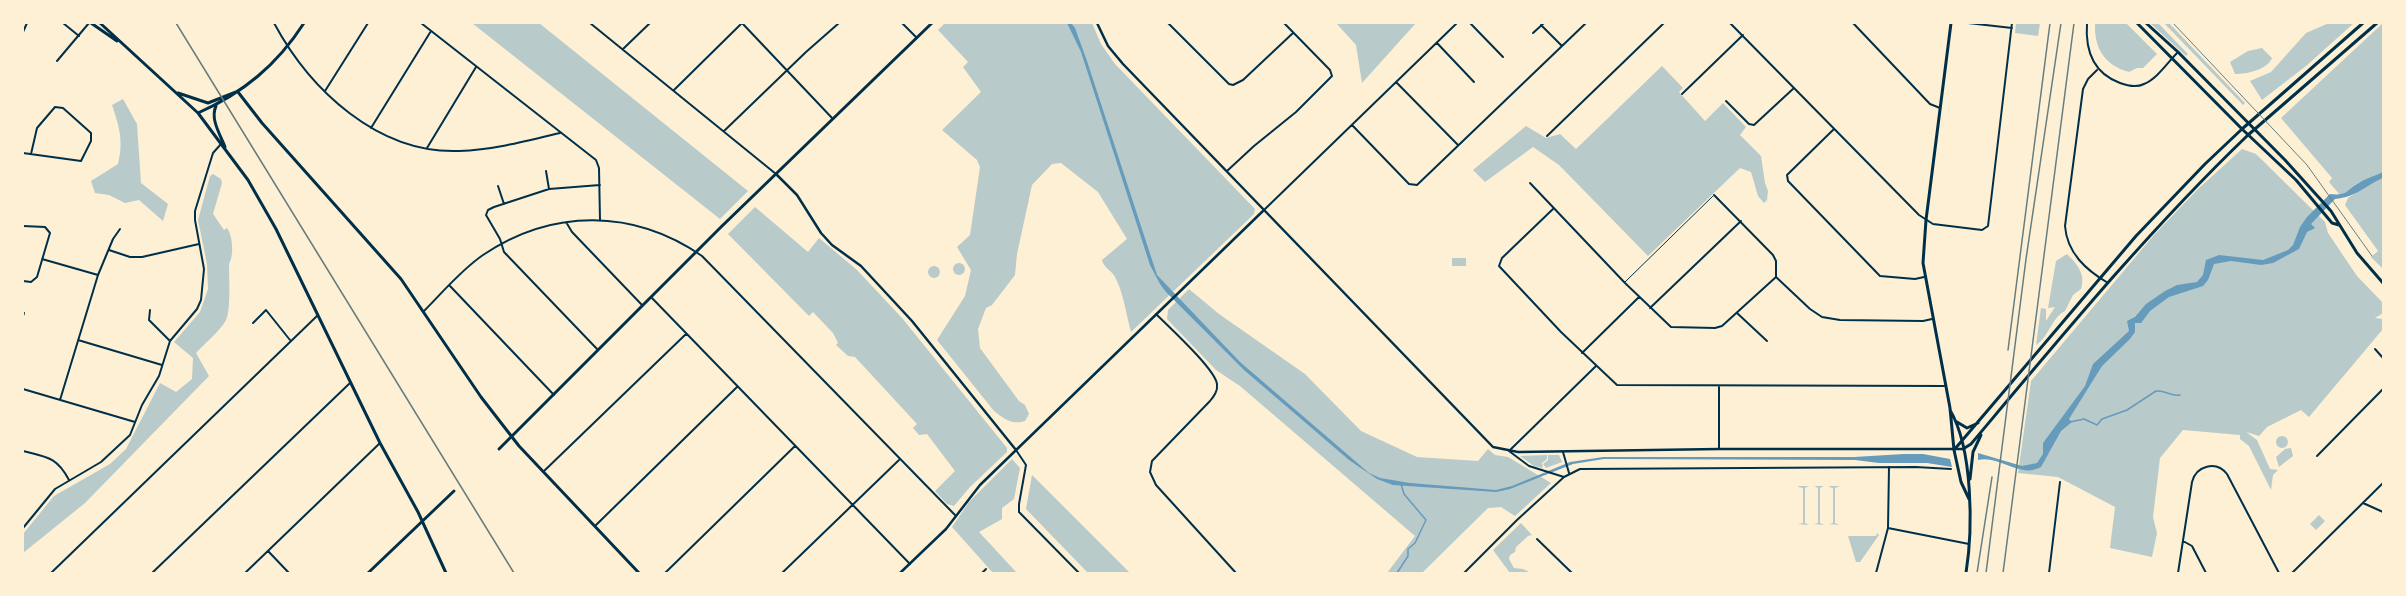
<!DOCTYPE html>
<style>
body{margin:0}
#map{position:relative;width:2406px;height:596px;overflow:hidden;background:#fdf0d5;font-family:Roboto,sans-serif}
canvas{display:block}
.frame{position:absolute;inset:0;border:24px solid #fdf0d5;pointer-events:none}
</style>
<div id="map">
<canvas width="2406" height="596"></canvas>
<div class="frame"></div>
</div>
<script>
const c = document.querySelector('canvas').getContext('2d');
c.lineJoin = 'round';
function fill(path, color) { c.fillStyle = color; c.fill(path, 'evenodd'); }
function trace(path, color, width, dash) { c.strokeStyle = color; c.lineWidth = width; c.lineCap = dash ? 'butt' : 'round'; c.setLineDash(dash || []); c.stroke(path); }
const green = new Path2D(`
 M472 23H539L748 191 720 219Z
 M945 23H1092L1101 44 1115 64 1255 209 1254 214 1131 332C1126 314 1124 294 1115 277 1112 271 1103 267 1102 260L1127 239 1098 192 1061 163 1052 164 1032 185 1017 254 1015 275 992 305 986 308 978 329 980 348 1019 401 1025 405 1029 414 1025 421C1012 425 1004 419 994 411L937 340 965 296 971 270 957 247 970 235 980 167 977 160 942 130 981 92 963 67 968 62 938 30Z
 M1336 23H1416L1362 83 1356 45Z
 M2016 23H2040L2038 36 2015 33Z
 M2095 23H2126L2157 54 2143 68H2137L2129 72C2104 65 2094 48 2095 23Z
 M2150 23H2158L2188 54 2186 56Z
 M2164 23H2169L2245 103 2243 105Z
 M2329 23H2354L2306 66 2262 100 2250 81 2271 72 2306 33Z
 M2383 23V269L2371 257 2378 251 2345 205 2348 198 2369 184 2370 178C2358 182 2352 191 2340 195L2329 182 2332 178 2281 118Z
 M2262 48 2272 58C2267 70 2247 74 2235 74L2230 62 2248 51Z
 M1662 66 1683 88 1679 92 1705 121 1723 103 1746 127 1740 135 1761 156 1765 183 1768 191 1767 200 1764 203 1758 196 1751 172 1740 168 1648 256 1559 165 1533 147 1485 182 1473 170 1526 126 1546 138 1560 134 1576 149Z
 M123 99 137 124 141 183 168 204 163 221 139 200 125 203 109 195 95 193 91 181 118 164C124 141 119 126 112 105Z
 M2242 149 2256 154 2325 222 2328 233 2357 276 2383 303V313L2375 318 2383 319V329L2309 417 2301 410 2267 427 2259 436 2246 432 2257 440 2270 469 2278 470 2273 475 2271 490 2249 446 2240 439V435L2183 430 2160 458 2153 517 2157 533 2152 557 2110 548 2115 507 2058 477 2018 473 2031 381 2154 235 2198 189Z
 M213 174 221 179 222 183 213 214 224 230 227 228C233 236 234 256 229 264 229 277 231 311 226 320 221 330 204 344 196 353L209 376 85 503 23 553V534L54 496 110 464 126 449 160 383 176 392 192 379 193 358 174 342 200 312 208 289 207 264 198 220 210 176Z
 M755 207 808 252 819 238 857 270 902 318 1007 448V452L970 487 954 506 947 504 935 491 955 471 927 434 919 435 913 428 917 424 855 357 848 356 836 345 838 343 833 333 813 312 809 316 728 234Z
 M2067 254C2077 264 2086 274 2081 289L2073 295 2065 311C2052 317 2049 337 2036 345L2041 308 2046 309V321L2055 307 2048 308 2056 261Z
 M1452 258H1466V266H1452Z
 M953 269a6 6 0 1 1 12 0a6 6 0 1 1-12 0Z
 M928 272a6 6 0 1 1 12 0a6 6 0 1 1-12 0Z
 M1189 289 1219 314 1305 374 1361 431 1417 457 1478 461 1488 449 1495 455 1508 457 1551 483 1515 516 1501 507 1488 508 1422 573H1387L1415 536 1240 386 1216 370 1167 319 1168 310Z
 M2276 442a6 6 0 1 1 12 0a6 6 0 1 1-12 0Z
 M2291 448 2293 456 2279 467 2276 457 2285 449Z
 M1547 455V459L1542 463 1543 468 1534 466 1520 456Z
 M1548 455H1559L1562 462 1546 468 1543 464 1548 460Z
 M1012 459 1020 468 1014 499 1002 508V519L979 532 1017 573H993L952 527 969 502Z
 M1032 475 1130 573H1088L1026 509Z
 M1799 486H1809L1805 488V523L1809 525 1798 524 1803 523V488L1798 487Z
 M1814 486H1824L1820 488V523L1824 525 1814 524 1818 523V488Z
 M1830 486H1840L1835 488V523L1839 525 1829 524 1833 523V488L1829 487Z
 M2319 515 2325 521 2316 530 2310 524Z
 M1521 523 1532 535 1528 536 1516 547 1515 552 1510 555 1509 559 1514 568 1523 569 1531 573H1510L1493 550Z
 M1877 533 1879 535 1860 562H1856L1848 536H1876Z`);
const water = new Path2D(`
 M1067 23H1071L1075 28 1087 61 1157 275 1240 362 1369 473 1380 478 1410 483 1496 490 1512 486 1570 462 1603 457H1854L1904 454H1923L1950 459 1952 467 1927 463H1879L1855 460 1604 459 1573 464 1510 489 1496 492 1393 485 1377 479 1349 460 1244 370 1166 292 1160 284 1150 265 1081 52Z
 M2383 172V178C2364 186 2357 197 2335 199L2311 224 2315 228 2307 232 2299 249 2273 263 2261 265 2231 261 2214 264 2208 280 2203 286 2169 297 2150 311 2141 323H2135V332L2130 339 2102 366 2069 419 2072 422 2061 431 2041 467C2019 479 2000 455 1978 460V453L2022 466 2037 463 2043 454V443L2085 386 2093 364 2129 331 2127 321 2135 317 2146 304 2165 291 2177 285 2197 282 2203 275 2206 260 2219 255 2263 260 2288 250 2293 245 2300 227 2307 217 2330 194C2348 196 2346 190 2359 183 2366 178 2375 176 2383 172Z`);
const stream = new Path2D(`
 M2070 422 2084 419 2097 425 2102 419 2127 410 2156 391C2166 390 2171 397 2180 395
 M1397 573 1408 556V549L1415 543 1426 520 1404 494 1401 484`);
const service = new Path2D(`
 M1625 282 1713 196`);
const minor = new Path2D(`
 M63 23 79 36
 M274 23C310 90 378 154 459 151 493 150 527 141 560 133
 M421 23 596 160 599 168 600 220
 M590 23 776 174
 M742 23 833 119
 M902 23 917 38
 M1168 23 1229 84 1233 85 1243 80 1293 33
 M1470 23 1503 57
 M1730 23 1919 215 1933 224 1982 230 1988 226 2012 23
 M1853 23 1930 104 1940 108
 M1968 23 2012 28
 M2087 23C2085 51 2093 73 2120 83 2128 86 2136 88 2144 84 2157 79 2168 62 2178 52
 M1541 25 1562 46
 M23 32 27 23
 M1533 33 1544 23
 M1437 43 1474 82
 M623 49 650 23
 M57 61 89 23
 M2097 70 2088 79 2083 89 2065 226C2067 253 2086 270 2108 283
 M1396 82 1458 145
 M674 90 742 23
 M325 91 368 23
 M1682 94 1743 35
 M1726 101 1749 124 1754 125 1794 88
 M1352 125 1409 184 1417 185 1586 23
 M371 128 431 31
 M1834 129 1787 175 1788 181 1880 276 1915 279 1924 277
 M724 131 806 52 839 23
 M1547 136 1664 23
 M427 148 476 67
 M23 153 81 161 91 141V133L63 108 55 107 37 128 31 154
 M546 171 549 189
 M1227 171 1254 146 1296 112 1332 76 1330 70 1284 23
 M1530 183 1625 283 1671 327 1715 328 1722 326 1776 277
 M498 186 504 204
 M1714 195 1773 255 1776 261V277
 M1553 209 1502 258 1499 266 1561 332 1617 385 1945 386
 M1264 210 1457 23
 M566 222 572 232 642 305
 M23 226 45 227 50 233 37 277 31 282 23 281
 M109 250 130 257H142L199 244
 M42 259 98 275
 M1776 277 1810 309 1822 317 1840 320 1923 321 1932 319
 M450 286 554 395
 M651 297 910 564
 M1650 308 1741 221
 M150 310 149 320 170 341
 M424 311C442 293 461 270 483 255 553 208 634 209 702 256L955 515
 M1737 313 1767 341
 M1156 314C1169 327 1215 369 1217 384 1218 391 1214 396 1210 401L1152 461 1150 472 1156 485 1236 573
 M23 316 24 313
 M253 323 266 310 290 340
 M78 340 162 365
 M2375 349 2383 358
 M598 350 504 252 500 239 486 215 488 210 494 207 549 189 600 185
 M1582 353 1639 297
 M1719 386V449
 M23 389 135 422
 M60 400 98 275 113 239 120 229
 M1016 450 1026 465 1019 504V512L1079 573
 M23 451C47 457 57 457 69 480
 M1563 452 1569 473
 M2317 456 2383 389
 M543 472 686 334
 M1564 477 1529 466 1509 451 1596 366
 M2363 503 2383 512
 M595 526 737 387
 M23 528 55 489 101 462 130 435 142 405 159 376 170 341 197 309 201 300 204 269 195 220V211L213 153 221 144
 M1888 528 1969 544
 M1537 539 1572 573
 M2183 541 2192 546 2206 573
 M268 551 289 573
 M51 573 318 315
 M152 573 350 383
 M245 573 380 443
 M665 573 795 446
 M782 573 899 460
 M982 573 986 569
 M1464 573 1517 520 1564 477 1580 469 1916 467 1951 469
 M1876 573 1888 528 1889 467
 M2049 573 2060 482
 M2178 573 2192 482C2196 466 2216 460 2227 474L2279 573
 M2292 573 2383 483`);
const tertiary = new Path2D(`
 M1097 23 1108 46 1123 64 1493 447 1518 452 1719 449H1963
 M776 174 797 195 821 233 832 245 861 266 912 321 1016 450
 M900 573 946 529 980 485 1264 210`);
const secondary = new Path2D(`
 M91 23 117 41
 M100 23 198 113 248 180 276 229 380 443 418 512 446 573
 M1951 23 1926 220 1923 263 1950 408 1954 450 1961 482 1969 499
 M238 92 262 123 401 279 481 397 519 446 639 573
 M178 93 208 103 236 92
 M216 106C210 119 220 134 225 147
 M198 113C243 93 277 65 304 23
 M1950 410C1973 449 1973 529 1966 573
 M1957 422 1967 428 1978 423
 M499 449 721 227 932 23
 M1963 449 1971 444C2060 338 2148 231 2248 135
 M1954 450 2136 236 2205 164 2242 129
 M1970 479 1973 452 1981 435
 M368 573 454 491`);
const primary = new Path2D(`
 M2137 23 2242 129 2296 180 2332 223 2339 225
 M2146 23 2178 52 2285 160 2331 211 2357 253 2383 283
 M2242 129 2363 23
 M2248 135 2377 23`);
const tram = new Path2D(`
 M2173 23 2307 165 2372 256`);
const rail = new Path2D(`
 M176 23 514 573
 M2008 350 2050 23
 M1977 573 1992 477
 M1986 573 2026 259 2061 23
 M2003 573 2074 23`);
fill(green, '#b9caca');
fill(water, '#669bbc');
trace(stream, '#669bbc', 1.5);
trace(service, '#003049', 1);
trace(minor, '#003049', 2);
trace(tertiary, '#003049', 2.5);
trace(secondary, '#003049', 3);
trace(primary, '#003049', 3);
trace(tram, '#657d81', 1);
trace(rail, '#657d81', 1.5);
</script>
